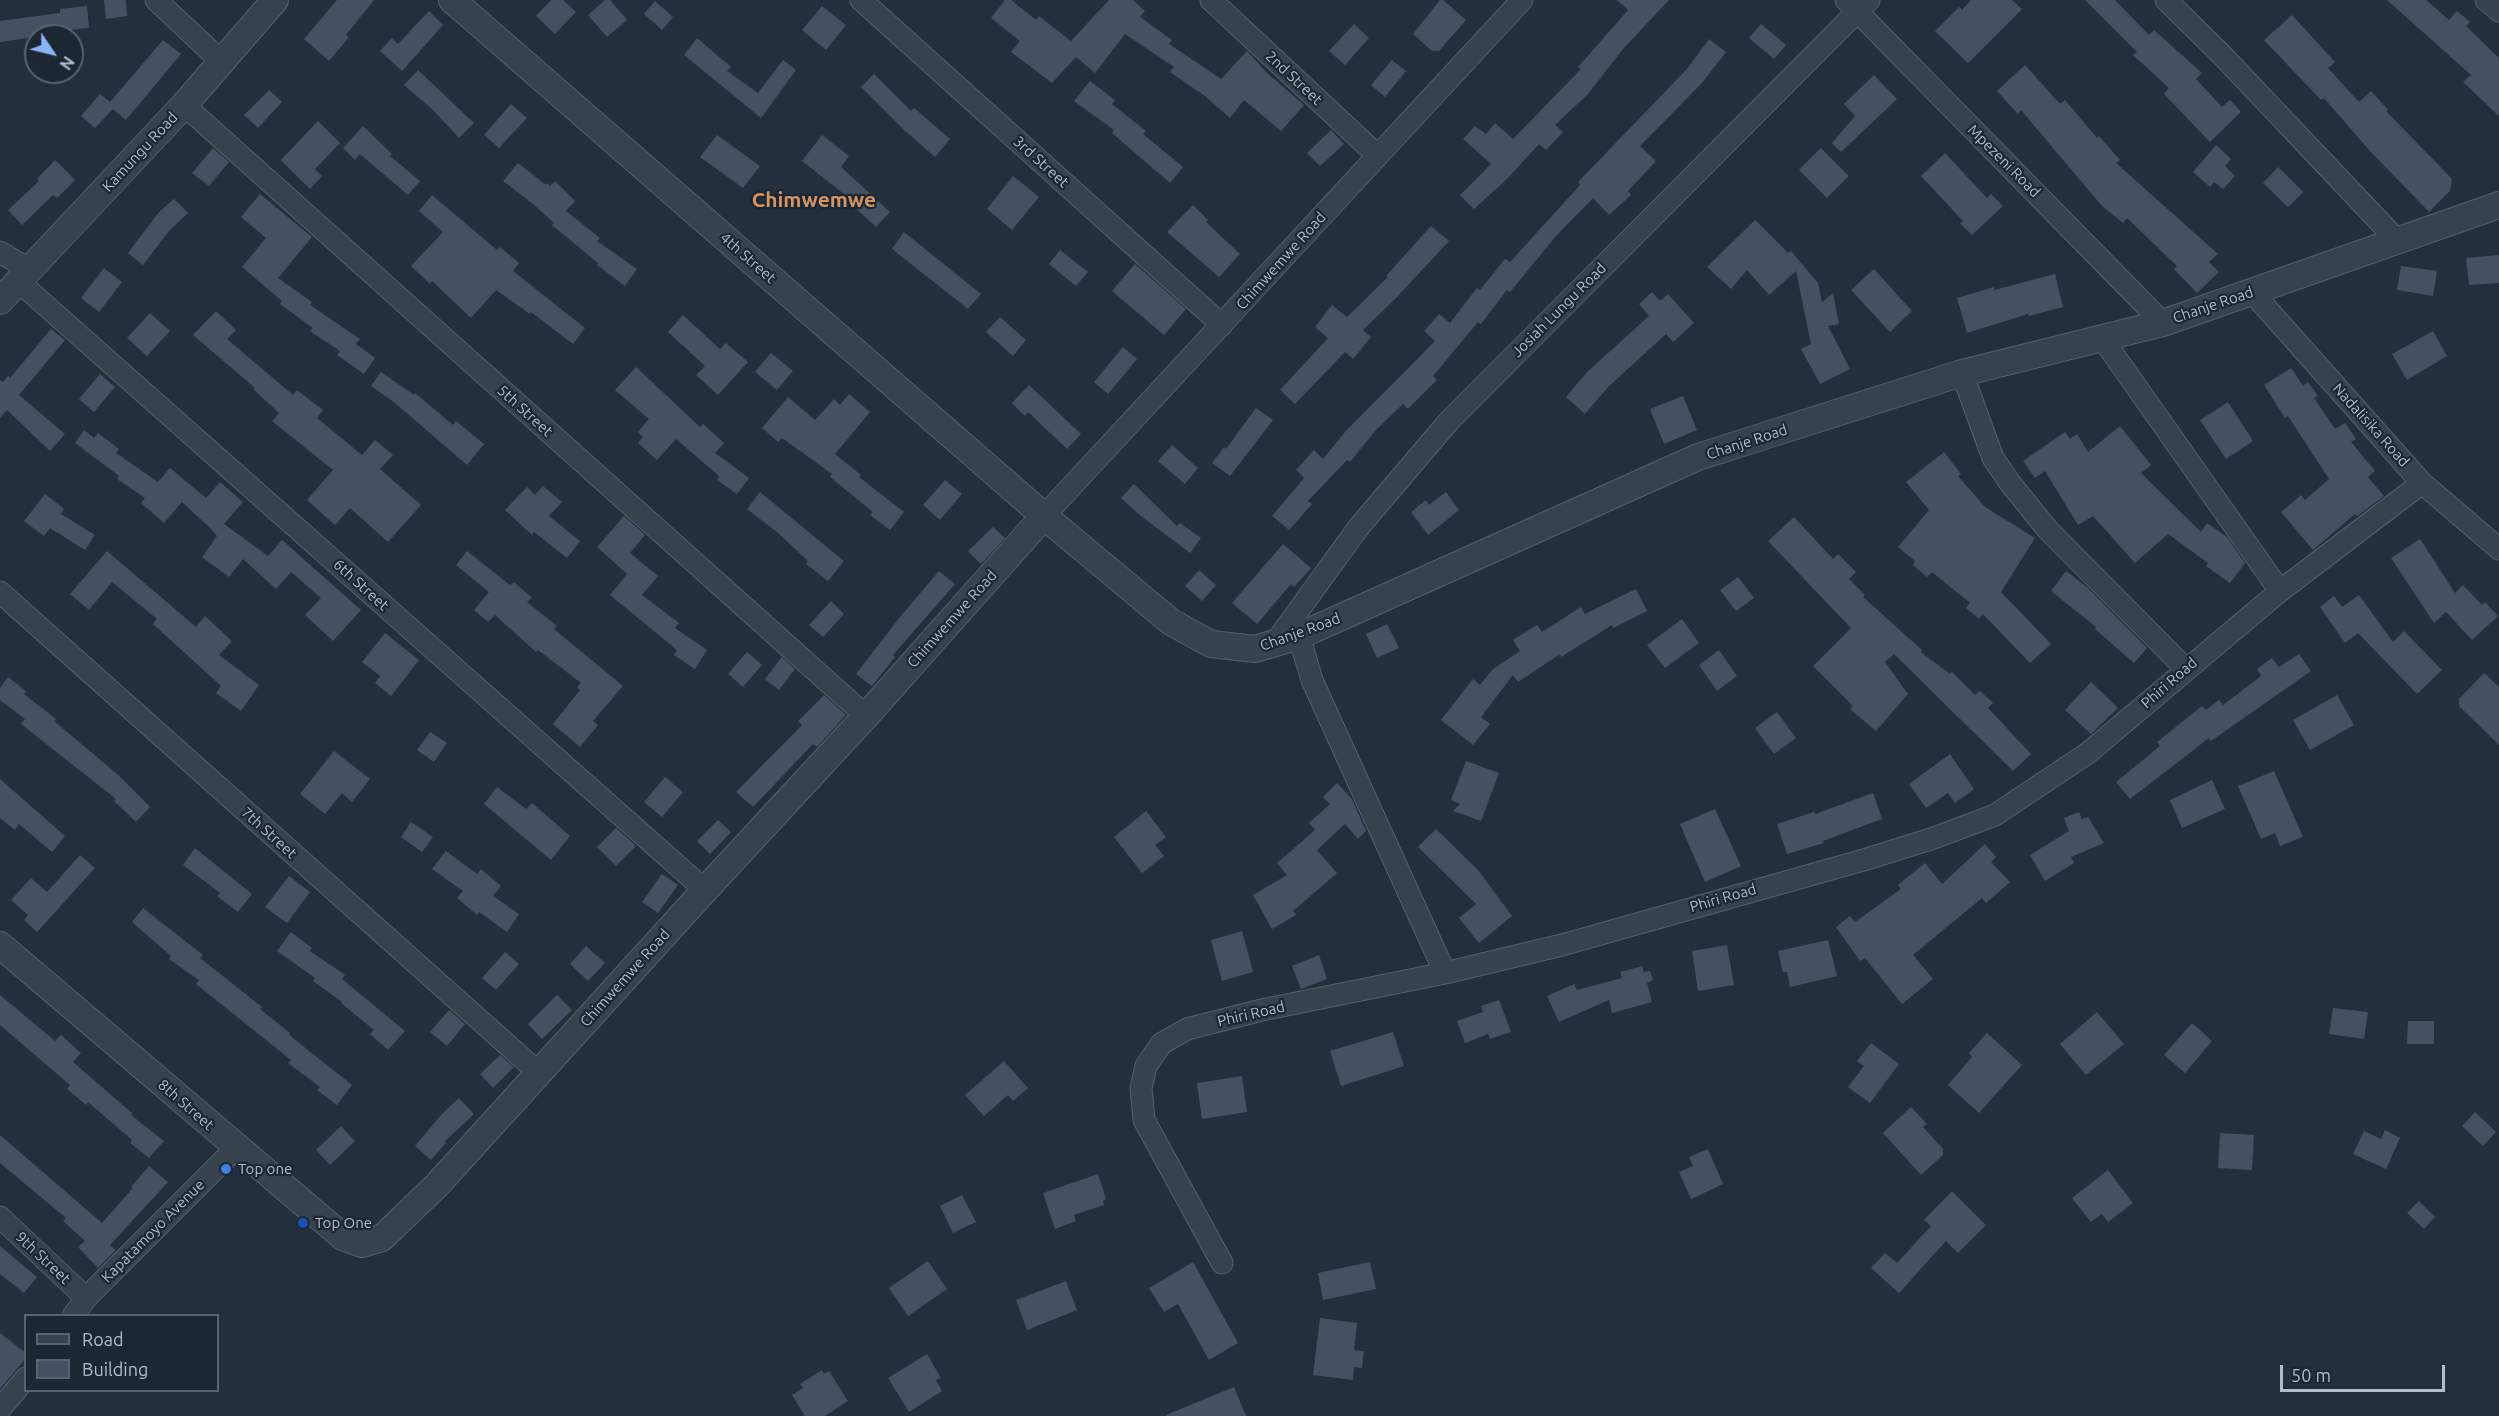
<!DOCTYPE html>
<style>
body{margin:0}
#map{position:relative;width:2499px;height:1416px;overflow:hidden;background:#242f3e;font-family:Ubuntu,sans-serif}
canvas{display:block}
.legend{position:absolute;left:24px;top:1314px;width:195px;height:78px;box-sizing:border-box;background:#1d2633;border:2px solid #59626f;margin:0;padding:8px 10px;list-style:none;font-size:18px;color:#b4bcc9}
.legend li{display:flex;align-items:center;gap:12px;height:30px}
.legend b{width:30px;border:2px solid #59626f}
.north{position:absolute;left:24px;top:24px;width:60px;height:60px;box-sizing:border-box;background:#1d2633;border:2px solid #59626f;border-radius:50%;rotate:125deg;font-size:16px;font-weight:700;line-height:24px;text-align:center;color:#b4bcc9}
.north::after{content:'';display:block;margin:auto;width:21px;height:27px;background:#8ab4f8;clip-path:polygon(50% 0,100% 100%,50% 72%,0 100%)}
.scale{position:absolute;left:2280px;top:1365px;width:165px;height:27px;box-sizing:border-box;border:3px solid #b4bcc9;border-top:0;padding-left:8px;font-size:18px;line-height:21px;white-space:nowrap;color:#b4bcc9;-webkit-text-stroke:4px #1d2633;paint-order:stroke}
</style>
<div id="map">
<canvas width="2499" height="1416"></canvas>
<ul class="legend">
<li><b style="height:8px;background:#38414e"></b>Road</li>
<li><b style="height:16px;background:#455162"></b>Building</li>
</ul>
<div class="north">N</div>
<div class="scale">50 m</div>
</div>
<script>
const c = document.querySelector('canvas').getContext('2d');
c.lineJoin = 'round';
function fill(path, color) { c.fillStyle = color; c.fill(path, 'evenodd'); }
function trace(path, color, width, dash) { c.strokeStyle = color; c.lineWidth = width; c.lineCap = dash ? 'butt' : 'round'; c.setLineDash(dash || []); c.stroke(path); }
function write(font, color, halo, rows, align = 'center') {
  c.font = font + ' Ubuntu,sans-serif'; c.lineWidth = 4.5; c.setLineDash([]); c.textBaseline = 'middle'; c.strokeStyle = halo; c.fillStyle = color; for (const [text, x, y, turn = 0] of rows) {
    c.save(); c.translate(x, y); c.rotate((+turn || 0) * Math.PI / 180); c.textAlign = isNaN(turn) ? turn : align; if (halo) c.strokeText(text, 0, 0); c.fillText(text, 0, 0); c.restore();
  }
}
const building = new Path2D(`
 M104 0H126L127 16 106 19Z
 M337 0H374L346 35 349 37 329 61 304 39Z
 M551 0H563L576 12 555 34 536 16Z
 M605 0H610L627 20 607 37 588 15Z
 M1005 0H1011L1036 20 1039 16 1071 41 1109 0H1133L1145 11 1140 17 1172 40 1169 44 1221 79 1247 51 1267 73 1304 105 1281 131 1244 100 1230 118 1205 96 1170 72 1174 67 1125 34 1095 73 1076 57 1052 83 1011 52 1020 41 991 18Z
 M1440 0H1443L1466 20 1439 51H1432L1413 34Z
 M1617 0H1669L1623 49 1588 94 1555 125 1563 132 1546 150 1539 144 1507 179 1474 209 1460 195 1491 164 1463 139 1475 126 1486 134 1495 123 1513 139 1581 69 1578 67 1628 10Z
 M1971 0H2012L2022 9 1968 63 1935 31 1959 7 1962 10Z
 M2085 0H2115L2149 35 2154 30 2202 73 2196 79 2222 107 2230 100 2241 112 2210 142 2164 94 2169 88 2133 55 2137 52Z
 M2387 0H2426L2449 20 2457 11 2470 22 2466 26 2499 58V116L2463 82 2471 75Z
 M655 1 673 17 662 30 644 14Z
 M87 6 89 28 48 32 49 35 0 42V21L60 13V9Z
 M822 6 846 25 826 50 802 30Z
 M429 11 443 25 402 71 380 51 392 38 398 44Z
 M2292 15 2335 62 2328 68 2359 102 2371 91 2388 110 2386 111 2452 179 2450 191 2429 212 2370 151 2324 98 2321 100 2264 40Z
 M1354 24 1369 38 1345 65 1329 51Z
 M1761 24 1786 45 1774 59 1749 38Z
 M697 38 731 67 727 71 758 93 783 60 796 70 761 118 684 55Z
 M1709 39 1726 52 1702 83 1640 146 1656 161 1628 191 1631 195 1609 215 1593 198 1556 236 1510 292 1507 290 1481 324 1478 322 1433 376 1437 380 1408 409 1403 404 1375 431 1350 462 1347 460 1308 501 1312 504 1289 530 1272 516 1304 478 1296 470 1314 450 1323 459 1345 432 1435 341 1424 331 1439 314 1450 323 1477 288 1480 290 1505 259 1510 262 1580 185 1578 182 1687 69Z
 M163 40 181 54 126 120 113 109 95 128 81 116 100 94 110 102Z
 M1392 60 1406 71 1385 97 1371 85Z
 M2025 65 2060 104 2065 100 2097 138 2099 136 2120 160 2116 163 2218 254 2209 262 2219 272 2197 293 2174 269 2177 266 2127 218 2123 223 2102 206 2021 110 2018 114 1997 91Z
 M418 70 474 123 459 138 433 110 404 85Z
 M874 74 911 111 914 108 950 139 935 157 903 129 861 87Z
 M1874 75 1897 99 1841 152 1832 143 1855 116 1844 104Z
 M1090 81 1115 100 1112 104 1146 131 1143 134 1183 167 1170 183 1112 133 1114 130 1074 101Z
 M269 90 282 102 258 128 244 115Z
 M511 104 527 118 499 148 484 135Z
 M318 121 340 143 315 169 322 176 310 189 281 160Z
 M363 126 392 154 390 156 420 181 408 195 360 154 355 160 343 148Z
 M1331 130 1344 144 1320 166 1307 153Z
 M717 135 760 166 743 188 700 157Z
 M822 135 849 156 841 167 890 212 876 227 842 196 844 194 802 161Z
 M2216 145 2231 159 2225 166 2235 176 2223 189 2214 182 2210 187 2193 172Z
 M213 148 229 162 209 186 192 173Z
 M1821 148 1849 176 1827 198 1799 170Z
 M1945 153 1987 198 1991 194 2003 206 1972 235 1960 223 1963 221 1921 176Z
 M55 160 75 180 57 198 53 195 22 225 8 210 39 181 37 179Z
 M518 163 546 185 547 183 550 186 555 181 575 201 566 211 600 238 597 241 637 269 625 286 597 265 598 263 552 225 554 223 533 204 503 181Z
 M2278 167 2303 192 2288 207 2263 183Z
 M1013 176 1039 197 1012 230 987 209Z
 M260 194 312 237 278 278 312 302 310 305 360 339 356 344 375 358 364 374 337 355 340 351 310 331 313 328 280 304 282 301 242 267 266 238 241 217Z
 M432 195 497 250 500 247 519 263 513 271 585 328 573 344 531 312 530 314 496 290 471 318 432 281 430 284 411 266 443 232 419 211Z
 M174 199 188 213 169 231 143 265 128 253 159 212Z
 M1193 205 1208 220 1206 222 1240 254 1219 277 1167 232Z
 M1755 220 1788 253 1791 251 1818 283 1822 302 1833 293 1839 324 1828 326 1850 369 1820 384 1801 349 1811 344 1796 271 1769 295 1747 270 1731 289 1707 267Z
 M1431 226 1449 241 1397 297 1363 330 1371 337 1353 359 1345 352 1295 404 1280 390 1328 338 1315 327 1332 305 1347 317 1388 277 1386 276Z
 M904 232 981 294 968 309 892 249Z
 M1060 250 1088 272 1076 286 1049 264Z
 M2499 255V283L2469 285 2466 258Z
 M1135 264 1186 309 1164 335 1112 291Z
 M2401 266 2437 271 2433 296 2397 290Z
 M104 268 122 282 99 312 81 298Z
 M1874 269 1912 311 1890 332 1851 290Z
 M2055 274 2063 307 2029 316 2028 314 1967 333 1957 298 1994 287V290Z
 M1652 292 1660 301 1668 294 1694 323 1673 342 1666 334 1608 387 1585 414 1566 397 1587 372 1649 316 1639 304Z
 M216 311 236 330 227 339 293 395 297 390 323 410 317 418 362 455 375 440 393 455 380 469 421 505 388 542 350 508 335 525 307 500 333 470 272 421 279 413 253 389 255 388 193 335Z
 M150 313 170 331 147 356 127 338Z
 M683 315 720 349 726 343 748 362 718 395 696 375 705 366 668 332Z
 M1000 317 1026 340 1013 356 986 332Z
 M51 329 65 340 19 395 65 434 50 451 7 410 0 418V380L3 382 8 376 10 378Z
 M2433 331 2447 356 2407 380 2392 354Z
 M1123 347 1137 359 1108 394 1094 382Z
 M771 353 793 371 777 390 755 372Z
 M636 367 700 427 703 424 724 443 715 453 749 478 737 494 717 480 719 476 676 439 657 460 638 443 643 437 638 432 649 419 615 390Z
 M2291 368 2303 386 2308 382 2318 396 2314 398 2335 429 2345 423 2356 439 2351 442 2375 471 2368 477 2384 496 2357 516 2355 514 2313 550 2281 512 2301 495 2305 500 2329 479 2288 416 2285 418 2264 385Z
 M381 372 414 395 415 393 453 425 456 421 484 444 467 465 395 403 371 386Z
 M100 374 115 387 94 412 79 399Z
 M1029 385 1081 434 1067 449 1028 412 1025 416 1012 403Z
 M849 394 870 412 835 454 861 475 859 477 904 512 890 530 870 515 873 512 830 477 832 474 782 438 778 442 762 428 788 397 815 420 834 399 840 405Z
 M1683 396 1697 430 1664 444 1650 409Z
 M2228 402 2253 441 2226 459 2200 420Z
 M1256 408 1273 420 1230 476 1212 463 1224 447 1226 449Z
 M2120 426 2151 465 2141 473 2201 532 2207 523 2227 537 2245 563 2230 583 2206 566 2208 563 2168 534 2135 563 2093 516 2078 525 2045 471 2035 478 2023 461 2065 432 2070 439 2077 434 2088 452Z
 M84 430 94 438 98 433 119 449 116 453 158 482 170 468 206 498 220 482 243 502 224 524 268 556 282 540 361 610 333 641 305 615 321 598 291 572 276 589 243 559 229 577 202 557 217 536 209 527 182 502 164 523 141 503 145 498 117 479 119 476 75 443Z
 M1172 445 1198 468 1185 484 1158 461Z
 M1944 452 1961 474 1958 476 1985 507 2035 538 2001 592 2051 644 2030 663 1983 614 1979 619 1966 608 1970 603 1932 572 1927 577 1913 565 1915 561 1898 547 1929 510 1906 482Z
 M945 480 962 494 940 520 923 505Z
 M1134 484 1177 526 1180 523 1201 538 1190 553 1141 516 1121 498Z
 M543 486 562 502 549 516 580 541 567 558 534 532 532 535 505 510 527 487 535 495Z
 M760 492 844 561 828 581 806 564 808 561 777 532 747 509Z
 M1446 492 1459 510 1428 535 1411 512 1426 500 1429 505Z
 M45 494 64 509 61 514 95 535 85 550 50 528 44 536 24 521Z
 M624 516 645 535 630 553 658 576 642 595 679 623 675 628 707 650 695 669 674 655 677 650 610 595 627 574 597 547Z
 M1794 517 1833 559 1838 554 1856 572 1849 579 1865 595 1863 597 1922 650 1921 652 1950 674 1952 672 1975 695 1980 691 1993 703 1988 708 2031 754 2013 771 1894 654 1885 662 1908 694 1876 731 1850 709 1853 706 1813 666 1851 628 1768 541Z
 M993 527 1005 538 981 564 968 551Z
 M2420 539 2455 593 2463 585 2482 605 2485 602 2498 616 2472 640 2446 612 2434 623 2391 558Z
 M1283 544 1311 568 1294 587 1291 584 1257 624 1232 603Z
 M107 551 196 627 205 616 232 641 219 655 259 685 241 711 216 693 221 686 153 624 157 619 112 582 89 610 70 594Z
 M467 551 510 585 514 582 532 598 527 602 557 626 554 629 623 686 593 721 598 725 580 747 553 724 580 690 577 688 581 683 538 650 536 652 495 615 488 622 474 610 489 592 456 565Z
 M1199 570 1216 585 1202 601 1185 586Z
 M939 571 955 584 893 655 895 657 872 686 856 674 900 617Z
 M2066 571 2088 588 2147 648 2134 663 2095 629 2096 627 2051 591Z
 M1738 577 1754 598 1736 611 1720 590Z
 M1636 589 1647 611 1613 628 1612 625 1561 657 1560 654 1518 682 1513 675 1481 717 1490 724 1473 745 1441 720 1473 679 1480 685 1493 669 1520 651 1513 640 1537 625 1542 632 1581 607 1585 614Z
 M2359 595 2393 642 2404 631 2442 670 2417 694 2358 633 2345 643 2320 607 2334 596 2342 607Z
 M831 601 844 614 823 637 809 625Z
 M1682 619 1699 643 1665 668 1647 645Z
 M1387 624 1399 648 1377 658 1366 634Z
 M385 633 419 660 391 696 375 683 380 676 362 662Z
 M1719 650 1737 676 1717 691 1699 665Z
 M747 652 762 665 743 687 728 674Z
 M2299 654 2311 671 2211 741 2209 738 2130 799 2116 782 2160 746 2157 742 2202 706 2206 710 2219 700 2223 705 2261 676 2257 669 2272 658 2279 667Z
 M782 657 795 669 779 690 765 679Z
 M2484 673 2499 687V745L2459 706V699Z
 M8 677 26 691 24 694 56 719 54 721 116 773 150 807 136 822 114 801 116 799 21 724 25 719 0 700V688Z
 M2091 682 2118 708 2091 734 2065 710Z
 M824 695 846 715 817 747 813 744 753 807 736 792 802 725 798 721Z
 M2337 695 2354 725 2310 750 2293 720Z
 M1777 712 1796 738 1774 754 1755 728Z
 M430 732 447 743 434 762 417 750Z
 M334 751 370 779 352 802 342 793 325 814 300 794Z
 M1950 754 1974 789 1955 803 1948 793 1926 808 1909 784Z
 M1466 761 1499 773 1481 821 1453 811 1460 804 1451 800Z
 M2274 771 2303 837 2280 846 2275 833 2261 839 2238 786Z
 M665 777 683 792 662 817 644 802Z
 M0 779 65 836 52 852 19 824 15 830 0 818Z
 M2212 780 2225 809 2182 828 2170 800Z
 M1337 783 1352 799 1366 831 1358 839 1345 824 1317 850 1337 873 1293 911 1296 915 1272 929 1253 895 1287 875 1277 863 1315 830 1309 823 1330 804 1323 797Z
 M497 787 526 809 532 803 570 836 551 860 484 804Z
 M1873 793 1882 819 1823 841 1824 843 1787 854 1777 824 1814 812 1815 814Z
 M1715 809 1741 866 1705 882 1680 824Z
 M1146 811 1166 837 1155 845 1164 856 1142 873 1114 837Z
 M2079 812 2082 819 2088 817 2104 843 2071 857 2074 863 2045 881 2030 855 2069 831 2064 818Z
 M718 820 731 832 710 854 697 841Z
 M411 822 433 837 422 852 401 837Z
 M616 828 636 846 616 866 597 847Z
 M1436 829 1478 870 1512 916 1479 943 1459 918 1476 904 1418 847Z
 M1985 844 1996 857 1991 862 2010 882 1986 903 1982 898 1913 955 1933 979 1902 1004 1865 958 1860 961 1836 927 1850 916 1855 922 1901 889 1898 885 1925 863 1942 884Z
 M195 848 252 894 238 912 217 896 220 893 183 865Z
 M446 851 477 874 481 869 501 886 493 896 519 914 507 932 479 912 477 915 457 898 463 891 432 869Z
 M80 855 95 868 37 932 24 920 28 915 11 900 31 878 47 892Z
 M662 874 678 885 658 913 642 902Z
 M289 876 310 892 287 923 265 907Z
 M143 908 203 955 200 958 262 1007 260 1009 290 1033 289 1035 352 1085 337 1105 317 1090 320 1087 288 1063 291 1060 196 984 199 980 169 959 171 956 132 922Z
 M1242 931 1253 972 1222 981 1211 940Z
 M291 932 312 948 310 951 345 975 342 979 405 1031 388 1050 370 1034 374 1030 341 1003 342 1002 313 981 315 978 277 951Z
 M1828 940 1837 976 1790 987 1787 972H1783L1778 951Z
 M1727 945 1734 985 1698 991 1692 951Z
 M586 946 605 963 588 981 570 964Z
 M505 952 519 964 496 990 482 978Z
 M1319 955 1327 979 1301 989 1292 966Z
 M1642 966 1644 972 1650 971 1653 980 1647 983 1652 1002 1612 1013 1609 1000 1559 1022 1547 996 1574 984 1577 990 1622 978 1620 972Z
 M0 995 55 1041 61 1035 81 1053 73 1062 132 1113 131 1115 164 1141 149 1158 130 1143 132 1140 88 1102 86 1105 67 1089 70 1085 0 1025Z
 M557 995 572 1010 542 1039 528 1024Z
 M1499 1000 1511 1032 1490 1039 1488 1034 1465 1043 1457 1021 1483 1012 1481 1006Z
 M2333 1008 2368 1012 2364 1039 2329 1034Z
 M449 1010 465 1024 447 1046 430 1032Z
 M2097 1012 2124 1044 2086 1075 2060 1044Z
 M2408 1021H2434V1044H2407Z
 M2192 1023 2212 1041 2185 1073 2164 1055Z
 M1393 1032 1404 1066 1341 1086 1330 1051Z
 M1987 1033 2022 1065 1979 1113 1948 1085 1972 1057 1969 1053Z
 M1871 1043 1899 1064 1870 1103 1848 1087 1864 1066 1857 1061Z
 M500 1055 514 1067 493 1088 480 1074Z
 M1004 1061 1028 1088 1013 1101 1008 1095 984 1116 965 1095Z
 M1242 1076 1247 1112 1202 1119 1197 1083Z
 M459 1098 474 1114 445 1141 446 1143 431 1160 415 1146 442 1114Z
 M1911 1107 1927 1124 1923 1127 1943 1149V1155L1921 1175 1883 1133Z
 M2475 1112 2496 1132 2483 1146 2462 1126Z
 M341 1126 355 1141 330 1165 316 1150Z
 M2385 1130 2400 1138 2386 1169 2353 1154 2364 1131 2381 1139Z
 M2220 1133 2254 1135 2252 1170 2218 1168Z
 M0 1135 102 1223 133 1188 131 1187 149 1166 168 1182 110 1245 116 1250 98 1268 78 1247 85 1241 63 1221 66 1218 0 1163Z
 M1708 1149 1723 1184 1691 1199 1679 1172 1693 1166 1689 1157Z
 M2108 1170 2133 1203 2108 1222 2102 1214 2091 1222 2072 1198Z
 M1098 1174 1106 1199 1103 1201 1104 1205 1074 1215 1076 1221 1055 1229 1043 1193Z
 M1952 1191 1986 1225 1958 1253 1946 1241 1899 1293 1871 1268 1885 1253 1897 1263 1931 1226 1924 1220Z
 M962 1195 976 1222 953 1233 940 1206Z
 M2419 1201 2435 1217 2424 1229 2407 1213Z
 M0 1246 37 1277 24 1293 0 1274Z
 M928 1261 947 1289 908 1316 889 1288Z
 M1193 1262 1238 1343 1209 1360 1178 1304 1164 1312 1149 1288Z
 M1370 1262 1376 1289 1323 1300 1318 1273Z
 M1066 1281 1077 1310 1027 1330 1016 1300Z
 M1320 1318 1357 1323 1354 1350 1364 1351 1362 1368 1354 1367 1353 1380 1313 1375Z
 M0 1333 26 1353V1358L0 1389Z
 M927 1354 941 1378 936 1380 942 1391 909 1412 888 1378Z
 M822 1370 824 1374 829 1371 848 1401 825 1416H805L792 1395 803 1388 800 1384Z
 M1234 1387 1246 1416H1166V1415Z`);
const minor = new Path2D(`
 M156 0 221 61
 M861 0 1222 325
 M1211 0 1377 155
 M1846 0 2163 323
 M2166 0 2221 54 2396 239
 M2486 0 2499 11
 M184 105 866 716
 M0 252 30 270
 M18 281 705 890
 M2252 292 2422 483 2499 549
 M2102 338 2280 591
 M1962 373 1993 458 2010 483 2048 530 2186 669
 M1044 516 1522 0
 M0 592 539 1073
 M1299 636 1312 680 1445 973
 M1275 643 1358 528 1449 421 1869 0
 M0 1217 86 1298
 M1222 1263 1144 1120 1141 1088 1146 1066 1161 1044 1187 1029 1262 1010 1445 973 1562 945 1867 859 1934 838 1995 815 2088 753 2280 591 2422 483
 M73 1316 86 1298 236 1148
 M0 1409 26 1378`);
const tertiary = new Path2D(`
 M452 0 1044 516 1171 622 1211 644 1255 649 1299 636 1698 457 1962 373 2163 323 2499 205
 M0 301 184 105 275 0
 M0 945 343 1237 362 1244 382 1238 437 1185 705 890 866 716 1044 516`);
const markers = [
 [226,1169,6,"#3f7fe0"],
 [303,1223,6,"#1a4fb4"]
];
const streetNames = [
 ["2nd Street",1294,78,43],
 ["Kamungu Road",140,152,-47],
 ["Mpezeni Road",2004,161,45],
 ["3rd Street",1041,162,42],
 ["4th Street",748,258,41],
 ["Chimwemwe Road",1281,261,-48],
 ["Chanje Road",2213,305,-19],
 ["Josiah Lungu Road",1559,310,-45],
 ["5th Street",525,411,42],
 ["Nadalisika Road",2371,425,48],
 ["Chanje Road",1747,442,-18],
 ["6th Street",361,585,42],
 ["Chimwemwe Road",952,619,-48],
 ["Chanje Road",1300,632,-20],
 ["Phiri Road",2169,683,-41],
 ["7th Street",269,833,42],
 ["Phiri Road",1723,898,-16],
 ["Chimwemwe Road",625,978,-48],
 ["Phiri Road",1251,1014,-13],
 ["8th Street",186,1105,41],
 ["Kapatamoyo Avenue",153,1231,-45],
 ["9th Street",43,1258,43]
];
const poiNames = [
 ["Top one",238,1169],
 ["Top One",315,1223]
];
const districtNames = [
 ["Chimwemwe",814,200]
];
fill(building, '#455162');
trace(minor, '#565f6c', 23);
trace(tertiary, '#565f6c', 28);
trace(minor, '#38414e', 21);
trace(tertiary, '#38414e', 26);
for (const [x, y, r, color] of markers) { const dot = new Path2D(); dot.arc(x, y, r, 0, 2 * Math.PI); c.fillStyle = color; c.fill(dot); trace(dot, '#1d2633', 2); }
write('15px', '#b4bcc9', '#1d2633', streetNames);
write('15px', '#b4bcc9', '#1d2633', poiNames, 'left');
write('bold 21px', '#d59563', '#1d2633', districtNames);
</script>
